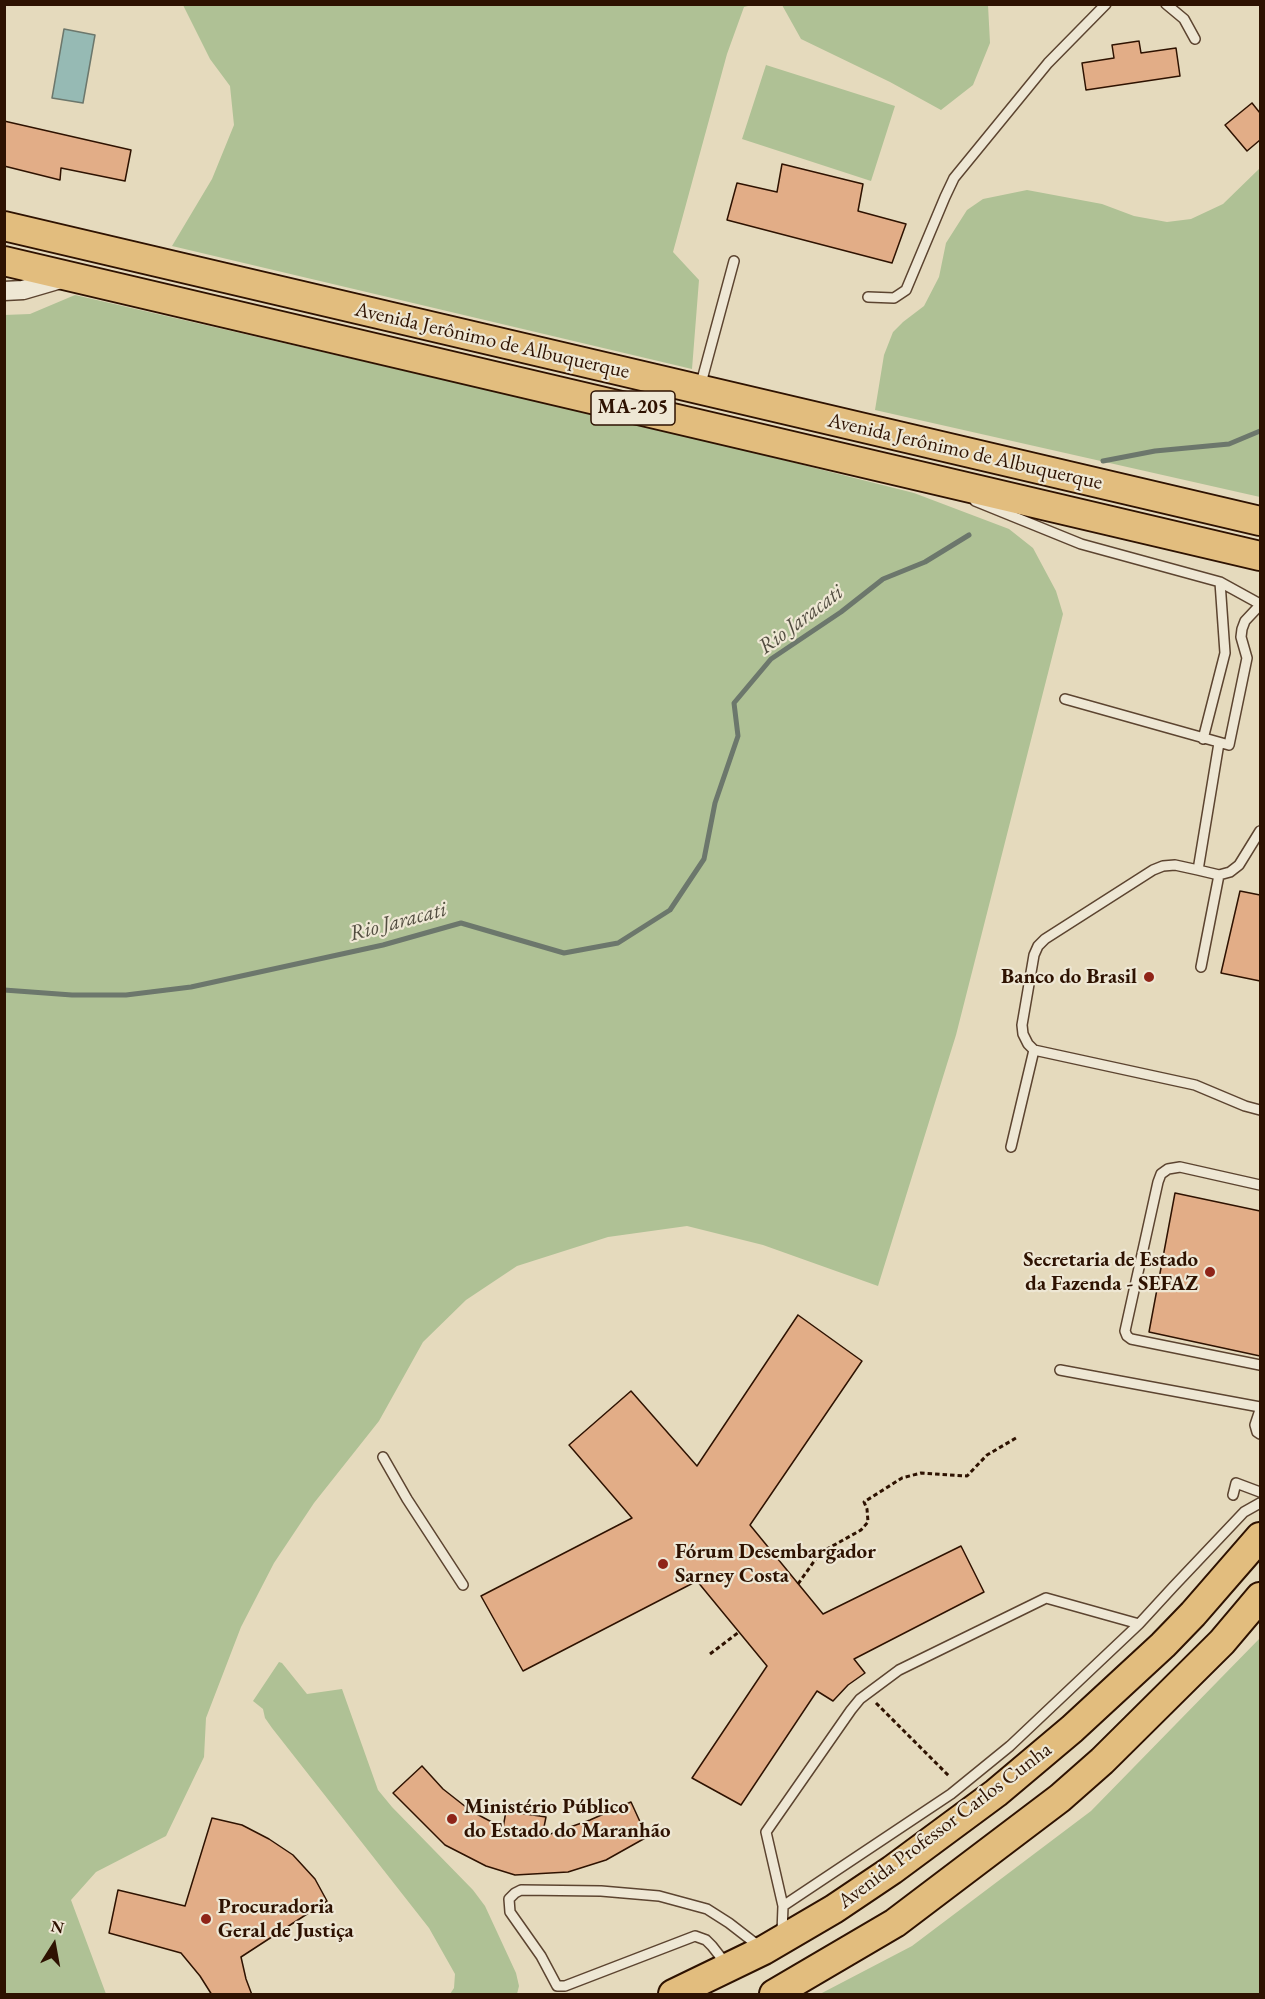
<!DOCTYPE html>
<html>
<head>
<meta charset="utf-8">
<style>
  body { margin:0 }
  #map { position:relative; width:1265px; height:1999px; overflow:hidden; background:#e5dabd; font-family:"EB Garamond",serif }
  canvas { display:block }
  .frame { position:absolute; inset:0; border:6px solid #2e1201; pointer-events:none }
  .north { position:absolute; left:24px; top:1915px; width:60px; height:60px; -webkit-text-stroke:4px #eee7d4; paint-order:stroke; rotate:11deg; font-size:16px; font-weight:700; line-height:24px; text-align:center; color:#2e1201 }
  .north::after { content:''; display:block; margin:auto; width:21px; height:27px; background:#2e1201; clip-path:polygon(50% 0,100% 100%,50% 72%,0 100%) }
</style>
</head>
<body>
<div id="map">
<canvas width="1265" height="1999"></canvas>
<div class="frame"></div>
<div class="north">N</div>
</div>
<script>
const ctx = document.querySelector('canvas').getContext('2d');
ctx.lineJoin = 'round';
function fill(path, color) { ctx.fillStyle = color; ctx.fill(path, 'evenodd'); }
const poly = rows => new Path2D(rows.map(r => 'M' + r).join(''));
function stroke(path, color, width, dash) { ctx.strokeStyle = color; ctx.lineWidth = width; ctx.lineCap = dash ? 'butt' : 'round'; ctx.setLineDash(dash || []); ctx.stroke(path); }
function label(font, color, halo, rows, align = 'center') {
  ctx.font = font + ' "EB Garamond",serif'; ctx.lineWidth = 4.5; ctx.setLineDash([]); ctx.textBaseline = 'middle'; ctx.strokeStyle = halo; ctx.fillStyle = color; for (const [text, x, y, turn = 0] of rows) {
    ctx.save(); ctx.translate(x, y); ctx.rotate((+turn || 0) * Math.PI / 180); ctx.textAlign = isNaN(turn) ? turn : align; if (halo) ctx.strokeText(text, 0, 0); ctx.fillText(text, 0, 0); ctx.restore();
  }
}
const green = poly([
  [183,5,752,5,744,7,727,54,673,252,699,280,692,369,172,246,212,179,234,125,230,86,210,59],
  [782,5,988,5,990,43,973,85,941,110,890,82,801,39],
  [766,65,895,106,871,181,742,139],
  [1260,168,1260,497,875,410,884,355,893,332,903,322,924,306,939,277,946,243,967,210,983,199,1027,190,1102,204,1134,216,1167,222,1191,219,1223,204],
  [75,295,700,439,914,493,1009,529,1033,548,1056,591,1063,614,956,1035,878,1286,763,1245,687,1226,608,1237,517,1266,466,1300,423,1342,379,1421,314,1503,274,1563,241,1627,206,1718,204,1757,166,1836,96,1872,71,1900,106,1994,5,1994,4,315,30,314],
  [1260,1638,1260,1994,820,1994,912,1946,1091,1811],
  [279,1662,282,1663,307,1694,342,1689,378,1790,392,1807,473,1890,485,1906,516,1973,519,1986,517,1994,450,1994,454,1988,455,1974,429,1928,272,1728,265,1718,263,1709,253,1701]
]);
const water = poly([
  [64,29,95,35,83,103,52,98,64,29]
]);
const stream = poly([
  [1103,461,1155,451,1229,444,1260,431],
  [4,990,72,995,126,995,191,987,383,945,461,923,564,953,618,943,670,910,704,859,715,803,738,736,734,703,771,659,841,612,883,579,925,562,969,535]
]);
const building = poly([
  [1139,41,1141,53,1176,48,1180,76,1086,90,1082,63,1114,58,1112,45,1139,41],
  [1252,103,1260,113,1260,140,1247,151,1225,125,1252,103],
  [4,121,131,150,125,181,61,168,60,180,4,166,4,121],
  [782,164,863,184,858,211,906,224,892,263,727,220,737,183,777,192,782,164],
  [1240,891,1260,895,1260,981,1221,973,1240,891],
  [1175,1193,1260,1211,1260,1356,1149,1332,1175,1193],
  [798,1315,862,1361,750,1525,823,1614,961,1546,984,1592,854,1659,865,1673,848,1685,833,1701,817,1691,741,1805,692,1778,767,1666,697,1581,523,1671,481,1596,632,1518,569,1445,631,1391,697,1466,798,1315],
  [422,1766,443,1789,471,1811,503,1828,506,1811,546,1817,542,1837,590,1820,631,1802,647,1837,606,1860,568,1872,515,1875,486,1866,445,1845,393,1793,422,1766],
  [212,1818,242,1825,269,1839,293,1855,315,1879,327,1901,241,1957,246,1979,252,1995,212,1995,200,1976,181,1953,109,1933,118,1890,185,1906,212,1818]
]);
const path = poly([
  [798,1584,820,1553,861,1530,868,1522,867,1509,864,1502,902,1478,921,1473,967,1476,987,1455,1016,1438],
  [710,1654,739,1632],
  [876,1703,950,1777]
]);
const lane = poly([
  [1166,4,1184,19,1195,39],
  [868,297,894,298,906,290,945,197,954,178,1048,63,1106,4],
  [700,387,734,261],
  [975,501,1081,544,1220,582,1260,604],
  [1065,699,1229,745,1247,658,1241,637,1242,629,1245,621,1260,605],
  [1203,739,1225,653,1220,582],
  [1219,743,1198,870,1175,865,1163,866,1153,870,1045,939,1038,946,1034,955,1022,1025,1023,1034,1028,1044,1034,1050,1195,1085,1245,1106,1260,1110],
  [1198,870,1219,875,1230,872,1239,865,1260,831],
  [1201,967,1219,875],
  [1011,1147,1034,1050],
  [1260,1185,1180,1167,1168,1169,1161,1174,1158,1182,1125,1331,1127,1336,1131,1339,1260,1365],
  [1060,1370,1260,1407],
  [1260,1410,1255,1425,1257,1432,1260,1434],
  [383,1457,407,1499,463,1585],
  [1233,1495,1236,1483,1260,1492],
  [783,1906,951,1794,1010,1746,1139,1624],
  [782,1933,783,1906,766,1832,851,1710,860,1699,899,1670,1046,1598,1139,1624,1173,1587,1244,1512,1260,1503],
  [726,1964,712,1946,706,1940,695,1936,565,1986,557,1986,541,1956,510,1912,509,1899,515,1893,521,1890,601,1891,659,1896,707,1909,729,1923,760,1947]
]);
const street = poly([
  [4,291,23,290,64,278]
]);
const primary = poly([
  [4,226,1260,521],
  [4,261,1260,556],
  [673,1994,764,1950,834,1909,892,1870,996,1793,1072,1729,1163,1645,1193,1614,1260,1537],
  [774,1994,895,1923,1060,1798,1102,1761,1222,1642,1260,1597]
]);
const markers = [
  [1149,977,6,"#8f2418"],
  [1210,1272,6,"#8f2418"],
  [663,1564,6,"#8f2418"],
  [452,1819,6,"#8f2418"],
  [206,1919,6,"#8f2418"]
];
const shields = [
  [633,408,84]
];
const shieldNames = [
  ["MA-205",633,408]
];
const streetNames = [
  ["Avenida Jerônimo de Albuquerque",492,341,13],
  ["Avenida Jerônimo de Albuquerque",965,452,13],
  ["Avenida Professor Carlos Cunha",945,1826,-37]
];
const poiNames = [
  ["Banco do Brasil",1137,977,"right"],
  ["Secretaria de Estado",1198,1260,"right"],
  ["da Fazenda - SEFAZ",1198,1284,"right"],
  ["Fórum Desembargador",675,1552],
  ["Sarney Costa",675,1576],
  ["Ministério Público",464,1807],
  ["do Estado do Maranhão",464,1831],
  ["Procuradoria",218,1907],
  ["Geral de Justiça",218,1931]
];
const waterNames = [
  ["Rio Jaracati",801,620,-37],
  ["Rio Jaracati",398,922,-15]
];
fill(green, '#afc195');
fill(water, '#96bab4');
stroke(water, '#6c776c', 1.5);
stroke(stream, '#6c776c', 5);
fill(building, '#e2ad87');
stroke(building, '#2e1201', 1.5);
stroke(lane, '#5c4430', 12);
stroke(street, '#5c4430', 21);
stroke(primary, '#2e1201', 32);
stroke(path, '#2e1201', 3, [4.5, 3]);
stroke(lane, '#eee7d4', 9);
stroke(street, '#eee7d4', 18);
stroke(primary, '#e2bd7e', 28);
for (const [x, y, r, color] of markers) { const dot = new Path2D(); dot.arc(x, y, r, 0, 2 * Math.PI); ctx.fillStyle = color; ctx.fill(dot); stroke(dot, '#eee7d4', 2); }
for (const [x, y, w] of shields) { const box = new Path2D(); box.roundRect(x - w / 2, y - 17, w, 34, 4.5); ctx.fillStyle = '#eee7d4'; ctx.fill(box); stroke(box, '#2e1201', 1.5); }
label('bold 20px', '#2e1201', null, shieldNames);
label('21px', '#2e1201', '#eee7d4', streetNames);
label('bold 21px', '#2e1201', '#eee7d4', poiNames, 'left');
label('italic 22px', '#524d40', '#eee7d4', waterNames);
</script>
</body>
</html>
